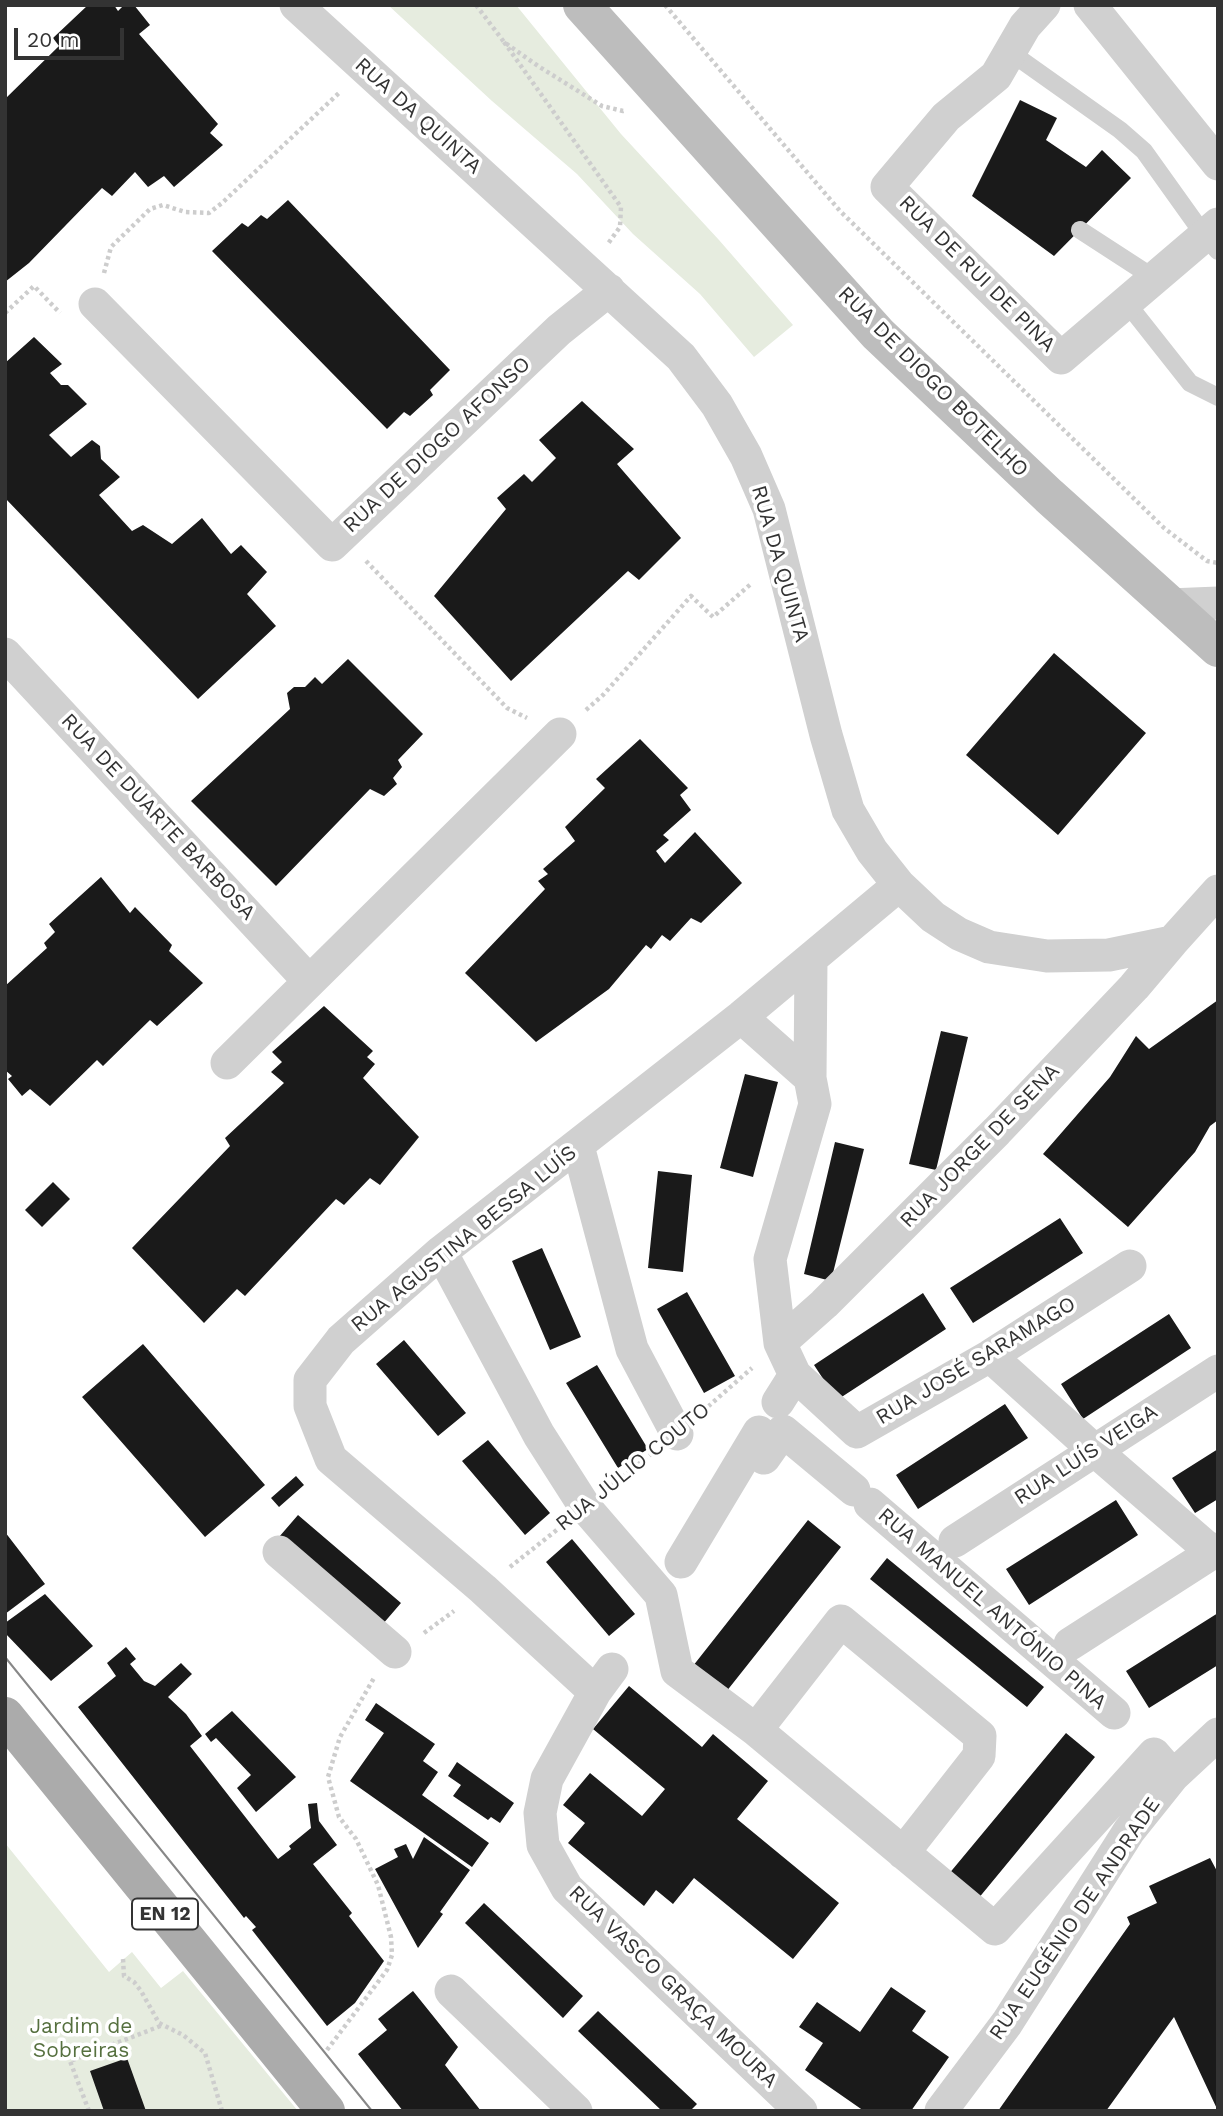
<!DOCTYPE html>
<html>
<head>
<meta charset="utf-8">
<style>
  body { margin:0 }
  #map { position:relative; width:1223px; height:2116px; overflow:hidden; background:#fff; font-family:"Work Sans",sans-serif }
  canvas { display:block }
  .frame { position:absolute; inset:0; border:7px solid #333; pointer-events:none }
  .scale { position:absolute; left:14px; top:28px; width:110px; height:32px; box-sizing:border-box; border:4px solid #333; border-top:0; padding-left:9px; font-size:21px; line-height:24px; white-space:nowrap; color:#333; -webkit-text-stroke:5px #fff; paint-order:stroke }
</style>
</head>
<body>
<div id="map">
<canvas width="1223" height="2116"></canvas>
<div class="frame"></div>
<div class="scale">20 m</div>
</div>
<script>
const ctx = document.querySelector('canvas').getContext('2d');
ctx.lineJoin = 'round';
function fill(path, color) { ctx.fillStyle = color; ctx.fill(path, 'evenodd'); }
const poly = rows => new Path2D(rows.map(r => 'M' + r).join(''));
function stroke(path, color, width, dash) { ctx.strokeStyle = color; ctx.lineWidth = width; ctx.lineCap = dash ? 'butt' : 'round'; ctx.setLineDash(dash || []); ctx.stroke(path); }
function label(font, color, halo, rows, align = 'center') {
  ctx.font = font + ' "Work Sans",sans-serif'; ctx.lineWidth = 7; ctx.setLineDash([]); ctx.textBaseline = 'middle'; ctx.strokeStyle = halo; ctx.fillStyle = color; for (const [text, x, y, turn = 0] of rows) {
    ctx.save(); ctx.translate(x, y); ctx.rotate((+turn || 0) * Math.PI / 180); ctx.textAlign = isNaN(turn) ? turn : align; if (halo) ctx.strokeText(text, 0, 0); ctx.fillText(text, 0, 0); ctx.restore();
  }
}
const green = poly([
  [388,5,516,5,621,134,719,240,793,325,754,357,700,294,633,234,577,174,492,101],
  [5,1843,109,1972,132,1952,161,1988,183,1971,298,2111,5,2111]
]);
const building = poly([
  [88,5,114,5,118,11,124,5,134,5,150,25,139,34,218,124,210,133,223,145,174,187,164,176,148,187,135,172,112,196,102,188,29,263,5,282,5,99,59,46,53,38],
  [1020,100,1057,118,1046,140,1086,167,1102,150,1131,178,1054,256,972,196],
  [288,200,450,370,430,390,433,395,410,416,404,412,387,429,212,251,242,223,248,227,261,215,267,219],
  [34,337,62,364,50,373,61,385,68,385,87,404,49,435,71,457,92,440,100,446,101,459,120,477,99,495,132,531,143,525,172,544,202,518,231,554,241,545,267,572,247,594,276,626,198,699,5,498,5,363],
  [582,401,634,449,617,464,681,538,639,580,628,571,511,681,434,596,506,509,497,498,524,474,532,482,556,458,539,440],
  [1054,653,1146,733,1058,835,966,755],
  [348,659,423,734,398,760,402,767,393,778,397,784,384,796,370,789,276,886,191,801,290,709,287,693,294,687,305,687,315,677,322,684],
  [640,739,688,788,680,795,691,810,663,835,669,840,656,851,665,863,695,832,742,883,701,923,691,918,670,941,662,935,651,949,646,945,609,989,536,1042,465,973,545,889,538,881,548,874,543,869,575,841,565,827,605,788,596,779],
  [101,877,130,913,135,907,172,945,169,951,203,983,157,1026,150,1020,103,1066,97,1060,50,1106,30,1089,22,1096,8,1079,12,1076,5,1070,5,986,47,948,44,943,55,932,49,924],
  [1218,1000,1218,1120,1210,1126,1195,1152,1128,1227,1043,1154,1110,1077,1136,1036,1149,1049],
  [324,1006,373,1051,367,1057,375,1064,363,1078,419,1137,380,1185,370,1178,344,1205,336,1199,245,1296,237,1289,204,1323,132,1248,230,1146,225,1138,284,1083,271,1072,282,1062,272,1052],
  [941,1031,968,1037,936,1170,909,1164],
  [745,1074,778,1082,753,1177,720,1168],
  [835,1142,864,1149,831,1281,804,1274],
  [658,1171,692,1175,683,1272,648,1268],
  [53,1182,70,1199,42,1227,25,1210],
  [1060,1218,1083,1253,973,1323,950,1288],
  [542,1248,581,1337,550,1350,512,1261],
  [687,1292,735,1376,704,1393,657,1309],
  [923,1293,946,1329,837,1400,814,1365],
  [1169,1314,1191,1348,1083,1419,1061,1384],
  [404,1340,466,1413,438,1436,376,1364],
  [143,1344,265,1485,205,1537,82,1397],
  [597,1365,648,1449,618,1468,566,1383],
  [1005,1404,1028,1438,918,1509,896,1475],
  [488,1440,550,1513,525,1535,462,1461],
  [1218,1449,1218,1499,1195,1513,1172,1478],
  [296,1476,304,1485,279,1507,271,1498],
  [1116,1500,1138,1535,1029,1605,1006,1569],
  [298,1515,401,1603,382,1625,279,1537],
  [808,1520,841,1547,722,1697,689,1671],
  [5,1532,45,1584,5,1614],
  [572,1539,635,1614,609,1636,546,1562],
  [887,1558,1044,1687,1027,1707,870,1579],
  [45,1594,93,1646,51,1681,5,1633,5,1623],
  [1218,1613,1218,1665,1149,1708,1126,1671],
  [126,1647,136,1659,130,1664,144,1681,155,1686,181,1663,192,1674,168,1697,186,1714,202,1736,190,1746,278,1859,291,1849,289,1846,311,1828,308,1804,317,1803,319,1821,337,1845,313,1864,352,1913,349,1916,384,1961,355,2003,327,2026,252,1930,256,1927,246,1916,244,1918,78,1707,116,1676,107,1663],
  [629,1686,702,1747,713,1734,768,1781,737,1819,839,1903,793,1959,694,1878,673,1904,656,1890,644,1906,568,1843,585,1823,563,1805,590,1773,642,1816,665,1789,593,1729],
  [376,1703,435,1744,423,1761,438,1772,422,1795,489,1843,472,1867,350,1781,384,1733,365,1720],
  [232,1711,296,1777,256,1812,237,1788,251,1775,216,1738,211,1742,205,1734],
  [1066,1733,1095,1757,973,1905,943,1881],
  [457,1762,514,1803,500,1823,491,1817,488,1820,453,1796,461,1785,448,1776],
  [424,1837,470,1870,440,1912,443,1914,418,1948,375,1869,398,1857,394,1849,406,1844,413,1859],
  [1210,1858,1218,1873,1218,2111,1174,2017,1106,2111,998,2111,1130,1924,1127,1917,1157,1903,1149,1886],
  [484,1903,583,1996,563,2018,465,1923],
  [891,1987,926,2011,912,2031,949,2057,911,2111,864,2111,805,2070,823,2043,799,2027,817,2002,860,2032],
  [413,1991,458,2047,445,2065,481,2111,403,2111,358,2054,387,2030,378,2019],
  [598,2011,697,2104,690,2111,662,2111,578,2031],
  [127,2058,146,2111,104,2111,90,2071]
]);
const path = poly([
  [476,5,504,42,538,66,602,106,623,111,626,110],
  [665,5,840,211,1164,528,1207,561,1218,563],
  [504,42,621,207,620,227,607,245],
  [104,273,111,247,150,209,163,205,185,212,209,213,222,203,340,92],
  [5,313,34,286,60,313],
  [366,561,507,708,527,718],
  [586,710,603,695,691,596,713,617,752,583],
  [703,1411,752,1368],
  [611,1486,651,1454],
  [510,1567,558,1529],
  [424,1633,454,1611],
  [123,1959,124,1976,134,1982,141,1991,159,2023,183,2035,205,2053,222,2111],
  [327,2050,387,1970,392,1955,391,1937,378,1885,356,1839,339,1817,328,1777,340,1737,374,1678],
  [89,2111,70,2061,163,2025]
]);
const lane = poly([
  [1010,52,1120,130,1144,151,1204,235,1218,251],
  [1080,230,1154,278],
  [1126,302,1190,383,1218,397]
]);
const street = poly([
  [296,5,681,357,717,405,746,456,769,509,826,735,848,810,872,851,899,885,933,917,959,934,989,947,1047,956,1109,955,1172,942,1218,891],
  [1044,5,1025,26,996,76,946,117,887,187,1061,358,1218,224],
  [1090,5,1218,164],
  [95,304,332,545,559,330,609,290],
  [1169,605,1218,603],
  [5,654,309,981],
  [811,959,810,1078,815,1104,770,1259,780,1343,795,1375,857,1432,990,1356,1130,1266],
  [741,1017,810,1078],
  [227,1063,560,734],
  [578,1146,632,1349,677,1434],
  [441,1252,539,1435,585,1507,661,1595,677,1671,756,1730,995,1929,1154,1754,1173,1776],
  [780,1343,824,1304,997,1131,1134,987,1172,942],
  [990,1356,1093,1449,1212,1552],
  [778,1402,795,1375],
  [756,1451,764,1458,783,1431,854,1490],
  [870,1504,1114,1713],
  [955,1541,1218,1371],
  [279,1552,395,1652],
  [681,1562,759,1432],
  [1070,1644,1218,1549],
  [612,1669,595,1692,547,1779,540,1813,543,1845,567,1888,801,2111],
  [595,1692,483,1589,331,1459,310,1406,310,1380,341,1340,441,1252,741,1017,899,885],
  [756,1730,841,1621,980,1736,979,1756,903,1853],
  [451,1991,576,2111],
  [941,2111,1007,2023,1129,1831,1173,1776,1218,1734]
]);
const secondary = poly([
  [582,5,878,334,1049,496,1218,648]
]);
const primary = poly([
  [5,1716,326,2111]
]);
const tram = poly([
  [5,1657,372,2111]
]);
const shields = [
  [165,1914,66]
];
const shieldNames = [
  ["EN 12",165,1914]
];
const streetNames = [
  ["RUA DA QUINTA",418,116,42],
  ["RUA DE RUI DE PINA",977,274,45],
  ["RUA DE DIOGO BOTELHO",933,382,45],
  ["RUA DE DIOGO AFONSO",437,445,-43],
  ["RUA DA QUINTA",780,564,74],
  ["RUA DE DUARTE BARBOSA",158,817,47],
  ["RUA JORGE DE SENA",980,1146,-46],
  ["RUA AGUSTINA BESSA LUÍS",464,1239,-39],
  ["RUA JOSÉ SARAMAGO",976,1361,-31],
  ["RUA LUÍS VEIGA",1086,1455,-33],
  ["RUA JÚLIO COUTO",633,1467,-39],
  ["RUA MANUEL ANTÓNIO PINA",992,1609,41],
  ["RUA EUGÉNIO DE ANDRADE",1075,1919,-56],
  ["RUA VASCO GRAÇA MOURA",673,1987,44]
];
const parkNames = [
  ["Jardim de",81,2027],
  ["Sobreiras",81,2051]
];
fill(green, '#e6ecdf');
fill(building, '#1a1a1a');
stroke(path, '#cdcdcd', 4.5, [3.5, 3.5]);
stroke(lane, '#d0d0d0', 18);
stroke(street, '#d0d0d0', 33);
stroke(secondary, '#bdbdbd', 38);
stroke(primary, '#ababab', 38);
stroke(tram, '#888', 2);
for (const [x, y, w] of shields) { const box = new Path2D(); box.roundRect(x - w / 2, y - 15.5, w, 31, 5); ctx.fillStyle = '#fff'; ctx.fill(box); stroke(box, '#333', 2); }
label('bold 19px', '#333', null, shieldNames);
label('21px', '#333', '#fff', streetNames);
label('21px', '#56703f', '#fff', parkNames);
</script>
</body>
</html>
